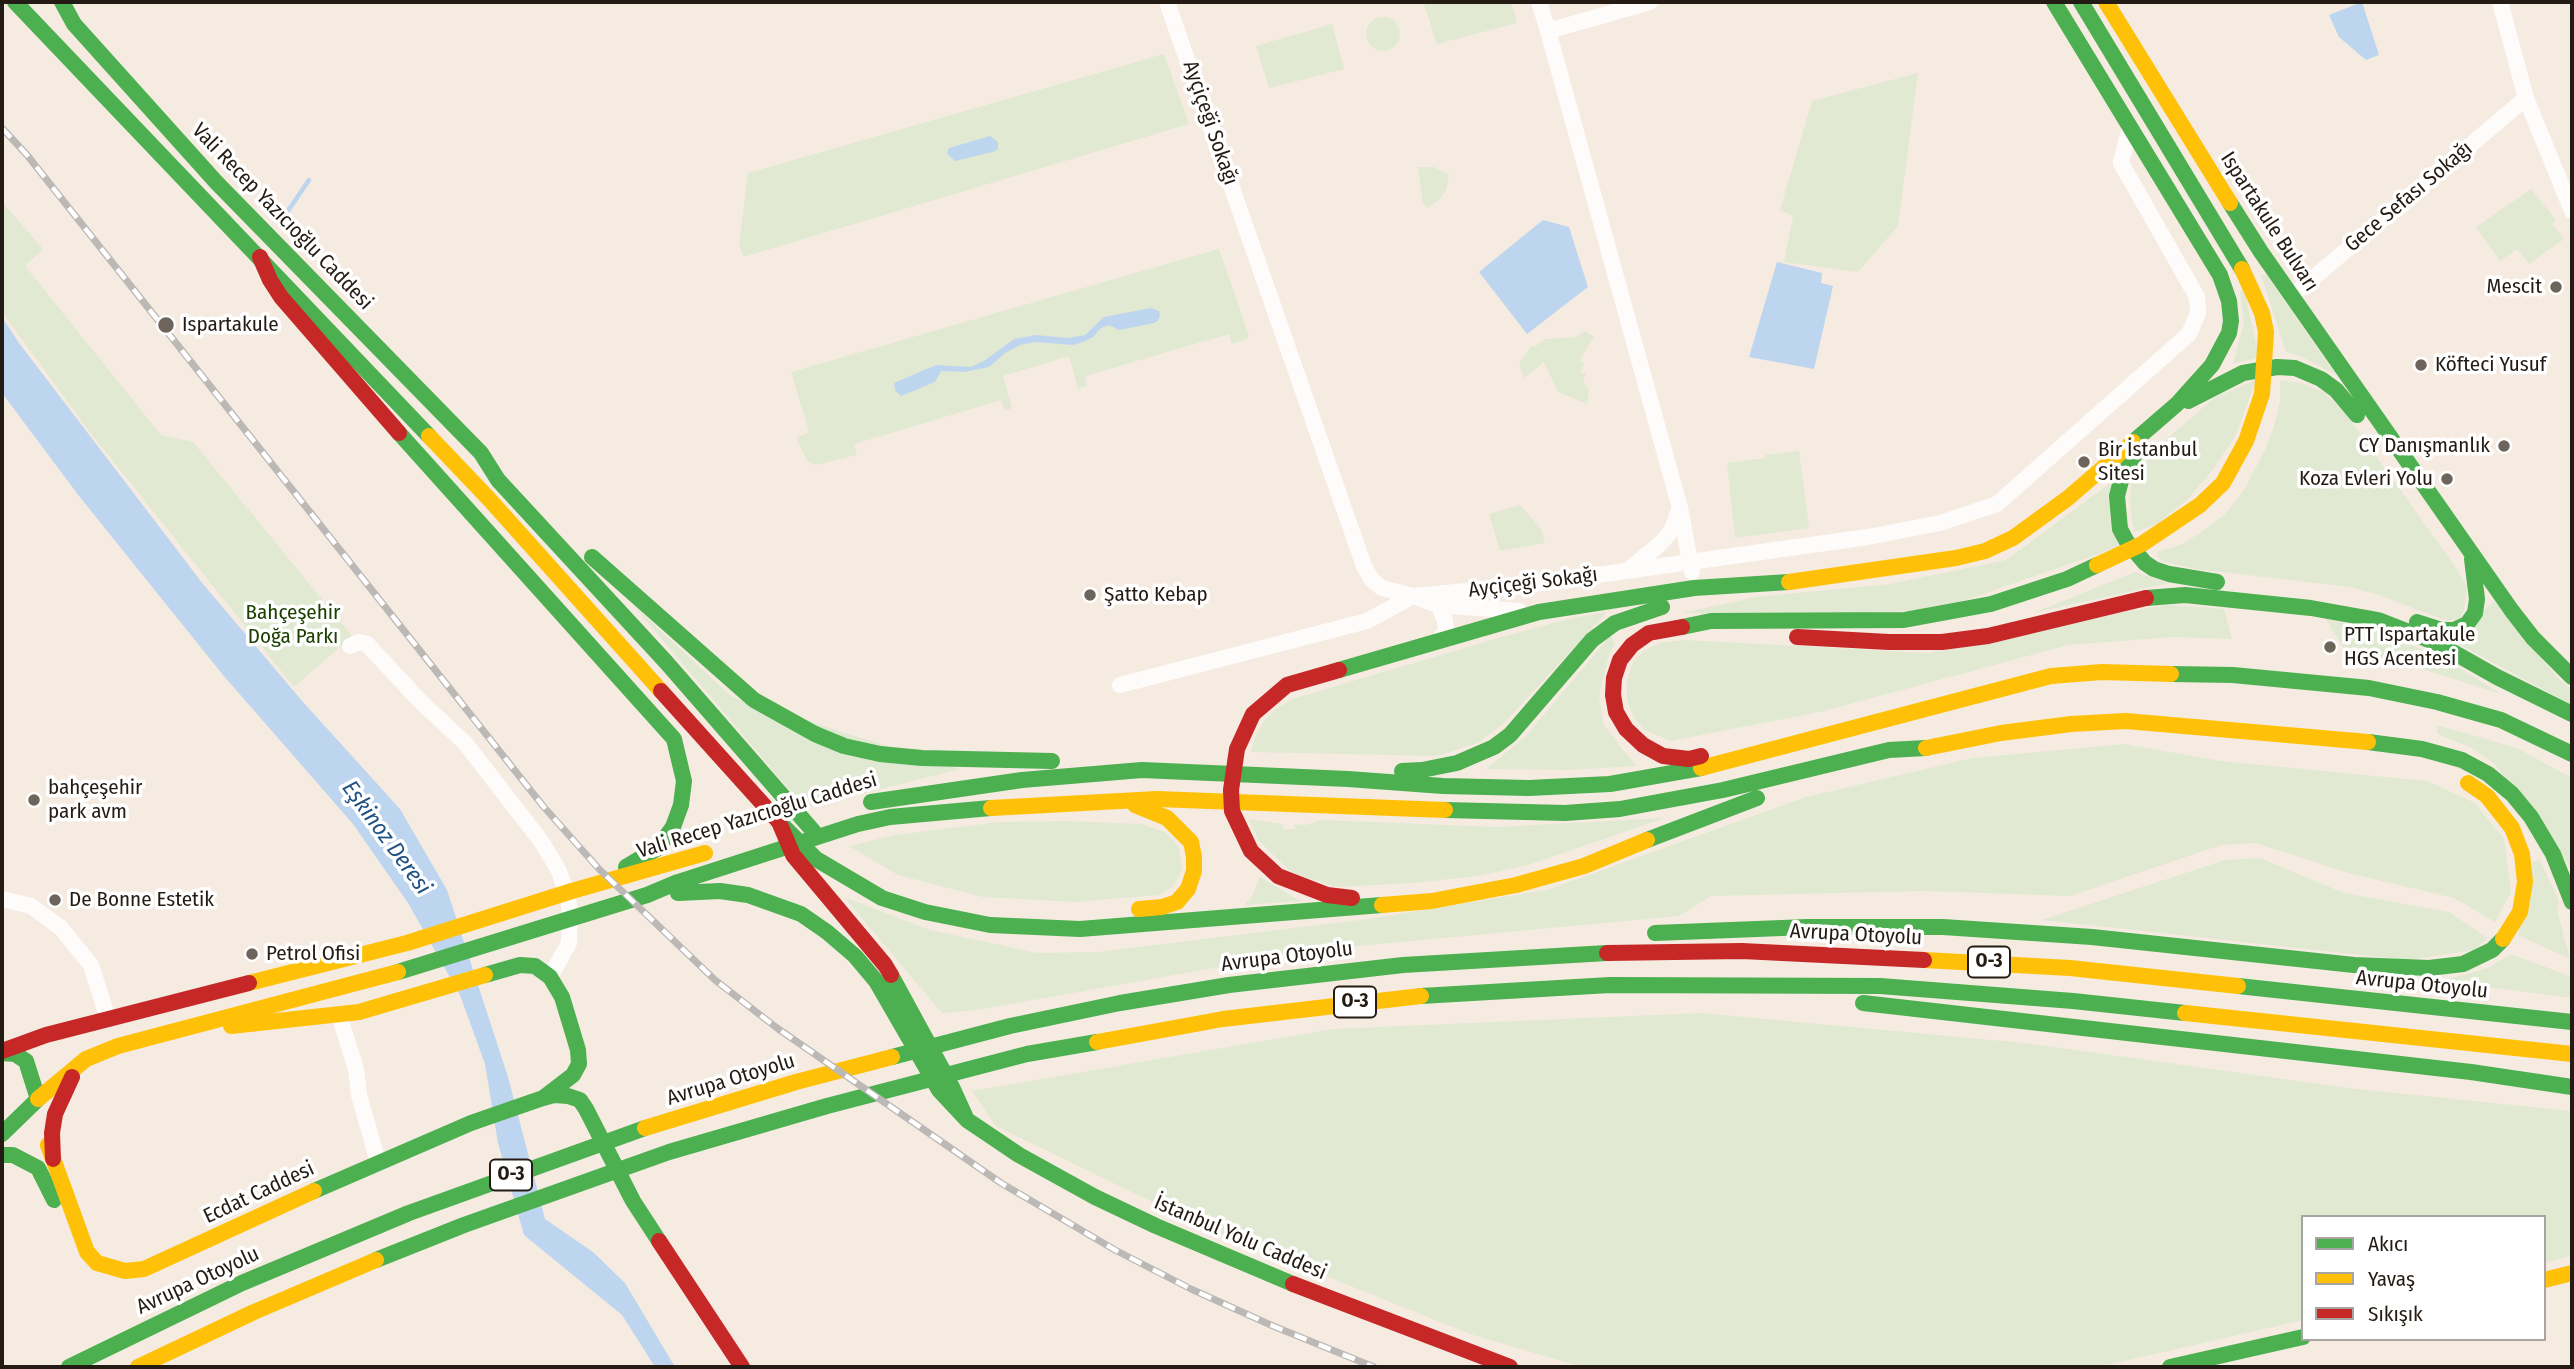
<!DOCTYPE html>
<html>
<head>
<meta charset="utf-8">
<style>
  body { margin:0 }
  #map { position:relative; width:2574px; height:1369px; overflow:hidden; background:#f5ebe1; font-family:"Fira Sans Condensed",sans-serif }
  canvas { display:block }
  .frame { position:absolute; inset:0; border:4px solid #241c14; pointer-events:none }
  .legend { position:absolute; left:2301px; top:1215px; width:245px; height:126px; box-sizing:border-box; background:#fff; border:2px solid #a7a4a1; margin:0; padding:9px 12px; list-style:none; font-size:21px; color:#241c14 }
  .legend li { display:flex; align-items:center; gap:14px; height:35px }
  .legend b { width:35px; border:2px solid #a7a4a1 }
</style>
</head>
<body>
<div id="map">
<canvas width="2574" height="1369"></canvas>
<div class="frame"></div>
<ul class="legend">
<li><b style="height:9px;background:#4caf50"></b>Akıcı</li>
<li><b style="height:9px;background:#ffc107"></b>Yavaş</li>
<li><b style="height:9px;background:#c62828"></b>Sıkışık</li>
</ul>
</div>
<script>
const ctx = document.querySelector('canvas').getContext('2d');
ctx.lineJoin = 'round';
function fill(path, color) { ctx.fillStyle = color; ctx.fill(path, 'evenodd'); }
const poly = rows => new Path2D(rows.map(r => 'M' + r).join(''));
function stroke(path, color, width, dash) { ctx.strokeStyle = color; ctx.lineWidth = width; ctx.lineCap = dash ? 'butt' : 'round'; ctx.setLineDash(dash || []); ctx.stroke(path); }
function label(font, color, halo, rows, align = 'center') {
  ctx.font = font + ' "Fira Sans Condensed",sans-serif'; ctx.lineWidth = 7; ctx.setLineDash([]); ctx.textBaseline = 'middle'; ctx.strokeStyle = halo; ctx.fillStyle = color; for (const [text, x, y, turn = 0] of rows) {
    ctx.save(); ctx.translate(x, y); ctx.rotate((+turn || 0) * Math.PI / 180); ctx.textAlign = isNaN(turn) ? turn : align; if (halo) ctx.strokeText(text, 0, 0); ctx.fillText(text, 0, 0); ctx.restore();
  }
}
const green = poly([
  [1433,2,1511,2,1517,23,1437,44,1424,4],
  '1366 34a17 17 0 1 1 34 0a17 17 0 1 1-34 0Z',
  [1332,24,1344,69,1269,88,1256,46],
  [1164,54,1189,124,743,257,739,245,748,173],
  [1918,73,1898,226,1858,272,1784,262,1793,216,1780,210,1812,101],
  [1418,167,1434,167,1449,175,1446,190,1440,199,1427,208,1423,204],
  [2531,189,2556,220,2552,224,2564,239,2529,264,2517,249,2500,261,2476,227],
  [2,202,43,249,25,266,161,435,193,442,352,636,294,687,92,435,2,312],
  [1219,249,1249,336,1245,340,1232,344,1229,334,1085,376,1087,386,1078,389,1069,356,1003,376,1012,408,1005,411,1001,400,854,444,857,455,815,465,807,461,796,438,809,432,791,372],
  [2261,274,2267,276,2336,375,2302,357,2286,352],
  [2244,290,2259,357,2233,364,2244,322,2240,291],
  [1585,331,1594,337,1579,361,1582,361,1584,365,1579,372,1586,374,1583,382,1589,390,1587,404,1558,392,1544,362,1524,378,1519,364,1531,346,1536,346,1545,339,1577,337],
  [2256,380,2236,435,2214,468,2190,497,2157,524,2134,532,2130,504,2131,484,2153,451,2214,398],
  [2280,380,2301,383,2324,392,2346,414,2454,565,2467,587,2464,610,2460,618,2447,621,2379,595,2350,587,2196,569,2161,561,2157,552,2181,545,2206,529,2225,514,2244,490,2266,448,2274,426,2280,401],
  [1799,451,1809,528,1735,538,1727,463,1765,458,1765,455],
  [2112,482,2118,547,1940,609,1818,616,1682,613,1756,597,1890,584,2006,560],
  [1520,505,1541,529,1545,543,1500,551,1489,514],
  [2135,572,2168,583,2033,613],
  [2494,601,2557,677,2572,690,2572,705,2451,640],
  [632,604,732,697,960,769,805,808],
  [2170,605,2224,609,2232,639,2173,637,2068,645,1824,711,1671,741,1644,730,1634,718,1627,700,1627,681,1633,662,1645,650,1660,643,1685,640,1929,653,2130,611],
  [1607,612,1505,722,1478,743,1436,756,1251,752,1255,737,1265,720,1276,709,1292,699,1509,635,1577,617],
  [2326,619,2375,630,2447,660,2501,694,2416,667,2346,652],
  [1610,636,1615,643,1609,655,1599,696,1603,723,1622,749,1637,766,1570,770,1486,769,1527,735],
  [2437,725,2517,748,2572,778,2572,869,2494,763,2470,747,2437,734],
  [2125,744,2220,761,2427,781,2475,803,2504,839,2511,892,2495,922,2454,898,2348,873,2256,843,2221,845,2070,896,1924,891,1711,896,1679,916,1315,950,977,1010,942,1013,844,897,930,930,1037,953,1098,952,1368,919,1547,890,1806,797,1973,758],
  [1665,818,1528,865,1477,876,1413,883,1336,887,1291,872,1258,840,1249,819,1283,824,1283,829,1295,829,1294,824,1306,825,1321,820,1497,827],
  [1066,821,1141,824,1165,832,1179,847,1182,869,1174,886,1159,895,1075,902,983,897,898,875,849,846,895,835,1000,822],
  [2260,858,2344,893,2449,912,2487,938,2474,950,2408,960,2042,920,2225,860],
  [2539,859,2559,901,2557,910,2570,959,2518,935,2532,863],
  [1260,877,1300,901,1244,905,1251,898],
  [2511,954,2572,977,2572,998,2441,981,2488,968],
  [1701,1013,2024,1043,2356,1089,2572,1111,2572,1256,2544,1263,2544,1217,2303,1217,2303,1320,2098,1367,1582,1367,1470,1334,1204,1227,996,1126,972,1091,1333,1029]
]);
const water = poly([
  [2362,2,2379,55,2366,60,2339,37,2329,15],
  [990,136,998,142,998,149,993,152,955,161,947,154,949,148],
  [1543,220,1569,227,1588,287,1527,334,1479,272],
  [1777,262,1822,273,1821,283,1833,286,1814,369,1749,357],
  [1151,308,1159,311,1160,315,1158,321,1154,323,1119,330,1109,325,1101,328,1093,337,1083,342,1073,345,1035,342,1020,345,1005,353,989,367,964,372,941,371,935,382,901,396,895,390,894,383,936,365,971,367,984,361,1014,339,1036,335,1068,338,1085,335,1104,317],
  [2,317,19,343,203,584,303,702,400,809,447,890,508,1077,545,1219,593,1252,625,1283,675,1367,655,1367,622,1315,524,1235,498,1143,485,1064,460,995,408,903,353,824,223,675,79,496,2,393]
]);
const stream = poly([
  [279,224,309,180]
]);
const street = poly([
  [1167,2,1364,566,1372,580,1382,588,1413,596,1519,586,1868,537,1940,523,1997,504,2189,334,2198,313,2197,297,2121,163,2130,127],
  [1539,2,1548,31],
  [1650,2,1548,31,1680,508,1692,572],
  [2500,2,2526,98,2572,211],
  [2292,296,2526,98],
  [1627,571,1660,544,1672,530,1679,510],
  [1438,605,1445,620,1446,631,1439,640],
  [350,646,359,642,367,644,420,701,465,743,541,841,559,871,568,898,570,915,569,943,550,977],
  [1120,685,1367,621,1413,596,1438,605,1519,611],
  [2,899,31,906,61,928,91,965,108,1019],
  [339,1015,356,1069,359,1095,378,1162]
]);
const fast = poly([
  [15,2,429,436],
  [62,2,74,24,216,182,481,453],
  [2054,2,2220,275,2229,301,2231,321,2229,333,2212,365,2177,404,2133,442],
  [2081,2,2242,269],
  [2230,203,2261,252,2512,611,2533,638,2572,677],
  [2188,401,2243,373,2277,367,2295,368,2321,379,2336,390,2357,415],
  [399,433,674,739,684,781,681,805,673,827,658,848,626,867],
  [2141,444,2122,477,2117,496,2120,529,2127,542,2145,563,2154,569,2169,574,2217,582],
  [481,453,498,480,666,662,814,832],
  [592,557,754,700,815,734,844,746,880,754,922,758,1052,761],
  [2146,598,2185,595,2311,608,2378,620,2437,643,2497,677,2572,714],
  [2417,622,2442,630,2454,630,2467,624,2475,613,2477,599,2472,559],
  [1682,627,1711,621,1904,620,1991,604,2067,579,2097,565],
  [1339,670,1539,612,1694,588,1789,582],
  [2171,674,2233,675,2369,688,2437,702,2501,720,2572,754],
  [2368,742,2422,749,2462,760,2488,774,2512,794,2531,817,2553,854,2572,902],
  [1402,771,1422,770,1457,763,1494,747,1510,735,1592,640,1615,623,1662,607],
  [871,802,1022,780,1142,770,1348,779,1443,786,1529,788,1610,784,1701,768],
  [1445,810,1565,813,1620,809,1723,790,1889,750,1926,748],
  [779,822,816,859,882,898,925,912,990,925,1080,929,1382,905],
  [1647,840,1757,798],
  [678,893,720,891,748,895,801,914,827,932,855,956,876,981,939,1090,967,1120],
  [1655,933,1807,927,1943,927,2092,937,2354,965,2429,968,2463,964,2492,950,2503,939],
  [398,972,647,895,678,882,858,824,890,817,991,808],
  [485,975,520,965,535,966,550,977,562,997,578,1050,579,1064,573,1075,543,1098],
  [891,975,952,1087,967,1120,1019,1155,1095,1197,1156,1226,1293,1284],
  [2238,986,2572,1022],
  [1421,996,1610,985,1880,986,2073,1001,2185,1013],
  [1863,1003,2471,1072,2572,1087],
  [2,1053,15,1054,26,1061,38,1099,2,1134],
  [892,1057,1010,1026,1120,1003,1229,985,1403,965,1607,953],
  [2,1155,13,1155,38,1168,54,1200],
  [314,1191,471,1123,543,1098,554,1095,568,1096,580,1100,586,1109,633,1201,659,1241],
  [376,1260,464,1225,669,1152,827,1106,1027,1054,1097,1042],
  [69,1367,242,1283,409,1213,645,1128],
  [2170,1367,2303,1337]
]);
const slow = poly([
  [2106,2,2230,203],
  [429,436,489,499,661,691],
  [2097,565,2142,544,2200,505,2223,483,2246,441,2262,394,2266,332,2262,313,2242,269],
  [1789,582,1956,558,1985,551,2013,538,2068,498,2133,442],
  [1926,748,2001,733,2071,724,2126,721,2368,742],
  [1701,768,2051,676,2102,672,2171,674],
  [2468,783,2487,796,2512,828,2522,854,2525,882,2520,912,2503,939],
  [1135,805,1167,818,1191,842,1194,857,1194,871,1188,889,1177,902,1162,907,1139,909],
  [991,808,1157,799,1445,810],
  [1382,905,1432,901,1516,885,1584,866,1647,840],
  [1924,960,2070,968,2238,986],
  [249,983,407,943,572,891,705,853],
  [2185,1013,2572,1054],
  [231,1026,359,1012,485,975],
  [1097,1042,1223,1019,1421,996],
  [38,1099,86,1059,118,1046,398,972],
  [645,1128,796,1082,892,1057],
  [48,1145,87,1252,97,1263,125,1271,144,1269,314,1191],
  [2544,1280,2572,1273],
  [138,1367,254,1312,376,1260]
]);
const jam = poly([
  [260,257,270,280,281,297,399,433],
  [1682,627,1649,633,1632,645,1620,660,1614,678,1613,695,1616,712,1626,729,1643,745,1663,756,1689,759,1701,756],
  [1797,637,1889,642,1942,642,1988,636,2146,598],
  [1339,670,1287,685,1253,714,1237,749,1231,790,1232,811,1251,851,1278,876,1327,895,1352,898],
  [661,691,779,822,793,855,885,965,891,975],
  [1607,953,1742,951,1924,960],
  [2,1051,46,1035,249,983],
  [53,1159,52,1133,55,1114,72,1077],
  [659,1241,742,1367],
  [1293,1284,1510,1367]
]);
const rail = poly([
  [2,128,27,155,543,806,599,869,715,980,777,1028,1001,1183,1115,1250,1191,1289,1273,1326,1374,1367]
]);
const markers = [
  [2556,287,7,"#6d645c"],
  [166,325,9,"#6d645c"],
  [2421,365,7,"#6d645c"],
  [2504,446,7,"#6d645c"],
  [2084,462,7,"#6d645c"],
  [2447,479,7,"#6d645c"],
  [1090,595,7,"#6d645c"],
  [2330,647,7,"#6d645c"],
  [34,800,7,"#6d645c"],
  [55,900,7,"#6d645c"],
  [252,954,7,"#6d645c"]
];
const shields = [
  [1989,962,42],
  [1355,1002,42],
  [511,1175,42]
];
const shieldNames = [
  ["O-3",1989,962],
  ["O-3",1355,1002],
  ["O-3",511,1175]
];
const streetNames = [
  ["Ayçiçeği Sokağı",1210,123,71],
  ["Gece Sefası Sokağı",2409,197,-40],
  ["Vali Recep Yazıcıoğlu Caddesi",282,217,46],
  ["Ispartakule Bulvarı",2269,222,57],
  ["Ayçiçeği Sokağı",1533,583,-7],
  ["Vali Recep Yazıcıoğlu Caddesi",757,816,-17],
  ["Avrupa Otoyolu",1856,935,3],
  ["Avrupa Otoyolu",1287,957,-7],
  ["Avrupa Otoyolu",2422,985,6],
  ["Avrupa Otoyolu",731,1080,-17],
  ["Ecdat Caddesi",259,1193,-25],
  ["İstanbul Yolu Caddesi",1240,1238,23],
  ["Avrupa Otoyolu",198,1281,-25]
];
const poiNames = [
  ["Mescit",2542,287,"right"],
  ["Ispartakule",182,325],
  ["Köfteci Yusuf",2435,365],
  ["CY Danışmanlık",2490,446,"right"],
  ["Bir İstanbul",2098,450],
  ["Sitesi",2098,474],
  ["Koza Evleri Yolu",2433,479,"right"],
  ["Şatto Kebap",1104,595],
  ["PTT Ispartakule",2344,635],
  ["HGS Acentesi",2344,659],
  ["bahçeşehir",48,788],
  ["park avm",48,812],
  ["De Bonne Estetik",69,900],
  ["Petrol Ofisi",266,954]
];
const parkNames = [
  ["Bahçeşehir",293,613],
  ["Doğa Parkı",293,637]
];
const waterNames = [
  ["Eşkinoz Deresi",386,838,54]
];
fill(green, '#e1e9d2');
fill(water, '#bed5ef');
stroke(stream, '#bed5ef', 4.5);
stroke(street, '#fefcfa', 16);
stroke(fast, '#4caf50', 16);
stroke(slow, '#ffc107', 16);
stroke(jam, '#c62828', 16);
stroke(rail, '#bbb8b6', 7);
stroke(rail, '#fff', 4.5, [13]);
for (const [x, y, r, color] of markers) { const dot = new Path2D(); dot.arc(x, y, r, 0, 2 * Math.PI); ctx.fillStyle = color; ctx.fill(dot); stroke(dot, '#fff', 2.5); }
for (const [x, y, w] of shields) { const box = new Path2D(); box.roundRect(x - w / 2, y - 15.5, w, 31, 5); ctx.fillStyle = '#fff'; ctx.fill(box); stroke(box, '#241c14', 2); }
label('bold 19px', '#241c14', null, shieldNames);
label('21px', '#241c14', '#fff', streetNames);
label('21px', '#241c14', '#fff', poiNames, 'left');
label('21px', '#1b4000', '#fff', parkNames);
label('italic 23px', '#205285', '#fff', waterNames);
</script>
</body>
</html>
